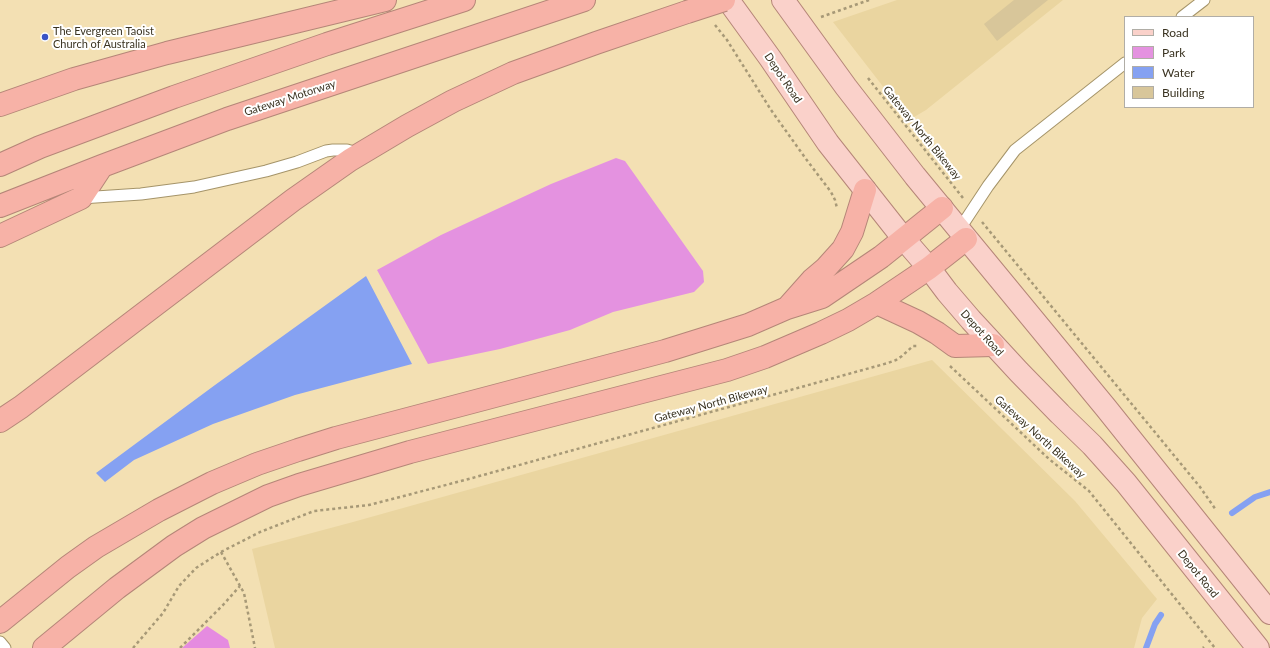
<!DOCTYPE html>
<html>
<head>
<meta charset="utf-8">
<style>
  body { margin:0 }
  #map { position:relative; width:1270px; height:648px; overflow:hidden; background:#f3e0b3; font-family:Lato,sans-serif }
  canvas { display:block }
  .legend { position:absolute; left:1124px; top:16px; width:130px; height:92px; box-sizing:border-box; background:#fff; border:1px solid #b0ada6; margin:0; padding:5px 7px; list-style:none; font-size:12px; color:#3a3321 }
  .legend li { display:flex; align-items:center; gap:8px; height:20px }
  .legend b { width:20px; border:1px solid #b0ada6 }
</style>
</head>
<body>
<div id="map">
<canvas width="1270" height="648"></canvas>
<ul class="legend">
<li><b style="height:5px;background:#fad1ca"></b>Road</li>
<li><b style="height:11px;background:#e492e0"></b>Park</li>
<li><b style="height:11px;background:#85a1f2"></b>Water</li>
<li><b style="height:11px;background:#d8c69a"></b>Building</li>
</ul>
</div>
<script>
const ctx = document.querySelector('canvas').getContext('2d');
ctx.lineJoin = 'round';
function fill(path, color) { ctx.fillStyle = color; ctx.fill(path, 'evenodd'); }
const poly = rows => new Path2D(rows.map(r => 'M' + r).join(''));
function stroke(path, color, width, dash) { ctx.strokeStyle = color; ctx.lineWidth = width; ctx.lineCap = dash ? 'butt' : 'round'; ctx.setLineDash(dash || []); ctx.stroke(path); }
function label(font, color, halo, rows, align = 'center') {
  ctx.font = font + ' Lato,sans-serif'; ctx.lineWidth = 4; ctx.setLineDash([]); ctx.textBaseline = 'middle'; ctx.strokeStyle = halo; ctx.fillStyle = color; for (const [text, x, y, turn = 0] of rows) {
    ctx.save(); ctx.translate(x, y); ctx.rotate((+turn || 0) * Math.PI / 180); ctx.textAlign = isNaN(turn) ? turn : align; if (halo) ctx.strokeText(text, 0, 0); ctx.fillText(text, 0, 0); ctx.restore();
  }
}
const built = poly([
  [897,0,1063,0,926,110,909,120,833,22],
  [932,360,1075,501,1157,599,1142,618,1134,648,275,648,252,549,353,522]
]);
const green = poly([
  [616,158,625,161,703,271,704,282,694,292,613,312,570,330,500,349,428,364,377,270,441,235,551,184]
]);
const forest = poly([
  [207,626,228,640,230,648,182,648]
]);
const water = poly([
  [366,276,412,364,295,395,213,424,134,460,105,482,96,473,215,385]
]);
const stream = poly([
  [1232,513,1255,497,1270,492],
  [1146,648,1155,624,1161,615]
]);
const building = poly([
  [1014,0,1048,0,997,41,984,24]
]);
const path = poly([
  [821,17,869,0],
  [715,25,727,40,771,110,806,159,831,192,835,200,837,208],
  [868,78,963,198],
  [982,222,1200,487,1216,510],
  [950,366,1049,459,1089,491,1215,648],
  [221,552,244,593,255,648],
  [133,648,163,613,179,586,196,568,221,552,260,532,314,511,369,505,465,480,888,363,896,360,902,356,913,346,917,346],
  [180,648,223,605,240,586],
  [1203,648,1204,647]
]);
const lane = poly([
  [1182,17,1204,0],
  [81,198,141,194,194,187,266,171,297,162,326,151,333,150,347,150,360,154],
  [959,230,988,186,1015,150,1125,63],
  [0,642,5,648]
]);
const primary = poly([
  [728,0,770,58,828,143,903,238,929,268,947,292,971,320,1019,372,1060,414,1092,445,1126,483,1258,648],
  [783,0,846,87,915,176,1106,408,1270,613]
]);
const highway = poly([
  [0,105,74,79,167,53,385,0],
  [0,165,40,147,174,97,327,44,464,0],
  [0,206,102,166,227,119,584,0],
  [0,236,81,198,102,166],
  [877,303,918,322,937,333,955,346,993,345],
  [788,307,812,280,825,269,843,249,852,232,865,190],
  [0,421,21,407,293,200,350,160,407,126,453,101,513,73,596,43,687,12],
  [0,622,68,567,96,547,159,510,212,483,257,464,298,450,336,438,665,351,748,325,787,308,822,297,881,257,942,208],
  [44,648,117,588,174,546,203,528,268,496,299,485,410,452,727,370,765,357,821,333,848,320,877,303,929,268,966,239]
]);
const highwayBridge = poly([
  [687,12,724,0]
]);
const markers = [
  [45,37,4,"#3954c6"]
];
const poiNames = [
  ["The Evergreen Taoist",53,31],
  ["Church of Australia",53,44]
];
const streetNames = [
  ["Depot Road",783,78,56],
  ["Gateway Motorway",290,98,-18],
  ["Gateway North Bikeway",922,133,51],
  ["Depot Road",982,333,48],
  ["Gateway North Bikeway",711,404,-15],
  ["Gateway North Bikeway",1040,437,42],
  ["Depot Road",1198,574,51]
];
fill(built, '#ead5a0');
fill(green, '#e492e0');
fill(forest, '#e58be0');
fill(water, '#85a1f2');
stroke(stream, '#85a1f2', 6);
fill(building, '#d8c69a');
stroke(lane, '#a59469', 13);
stroke(primary, '#b58678', 24);
stroke(highway, '#b58678', 24);
stroke(path, '#a79977', 2.5, [3, 3]);
stroke(lane, '#fff', 11);
stroke(primary, '#fad1ca', 22);
stroke(highway, '#f7b2a7', 22);
stroke(highwayBridge, '#b58678', 24, []);
stroke(highwayBridge, '#f7b2a7', 22);
for (const [x, y, r, color] of markers) { const dot = new Path2D(); dot.arc(x, y, r, 0, 2 * Math.PI); ctx.fillStyle = color; ctx.fill(dot); stroke(dot, '#fff', 1.5); }
label('11px', '#3a3321', '#fff', poiNames, 'left');
label('11px', '#3a3321', '#fff', streetNames);
</script>
</body>
</html>
